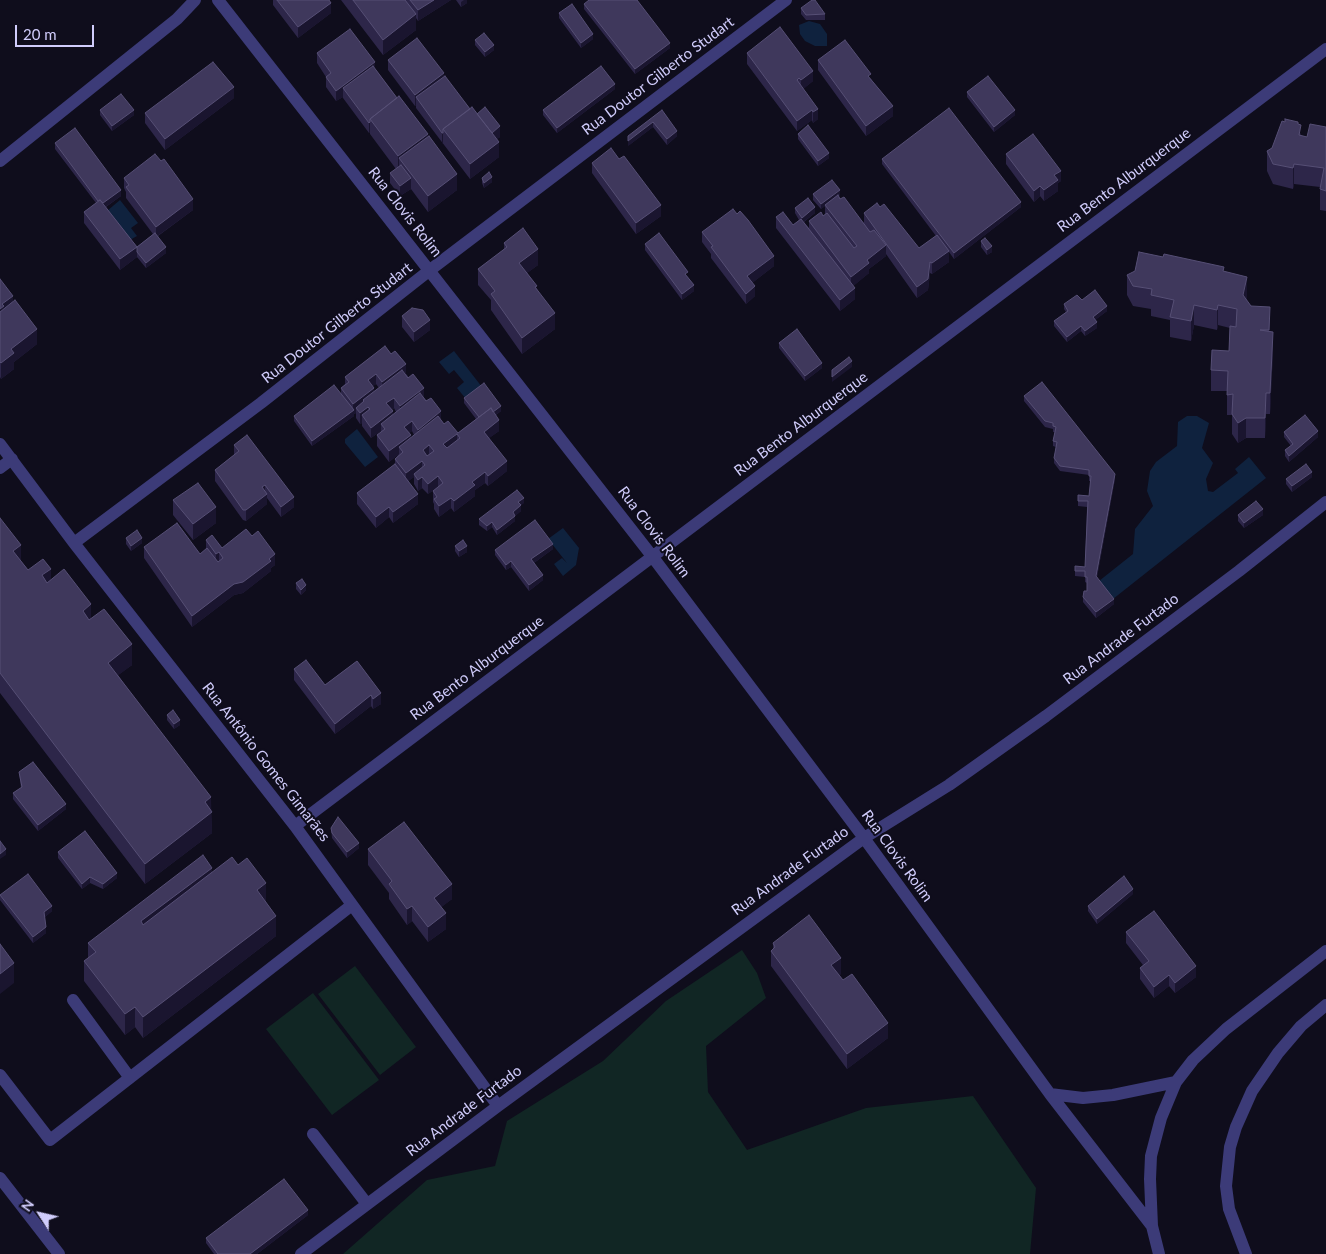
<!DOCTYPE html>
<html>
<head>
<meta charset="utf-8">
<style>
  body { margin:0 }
  #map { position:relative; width:1326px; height:1254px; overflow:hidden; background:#0f0d1c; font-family:Lato,sans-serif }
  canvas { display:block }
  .north { position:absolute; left:15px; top:1189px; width:50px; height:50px; -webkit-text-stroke:4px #0f0d1c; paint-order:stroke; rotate:305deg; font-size:14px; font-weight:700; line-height:20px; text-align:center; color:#d0ccfb }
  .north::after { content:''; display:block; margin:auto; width:18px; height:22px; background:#d0ccfb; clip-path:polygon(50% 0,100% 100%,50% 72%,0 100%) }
  .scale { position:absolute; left:15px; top:25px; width:79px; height:22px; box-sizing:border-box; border:2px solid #d0ccfb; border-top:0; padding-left:6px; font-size:15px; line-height:18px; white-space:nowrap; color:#d0ccfb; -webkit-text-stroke:4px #0f0d1c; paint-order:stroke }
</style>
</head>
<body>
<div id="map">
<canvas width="1326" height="1254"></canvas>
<div class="north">N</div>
<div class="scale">20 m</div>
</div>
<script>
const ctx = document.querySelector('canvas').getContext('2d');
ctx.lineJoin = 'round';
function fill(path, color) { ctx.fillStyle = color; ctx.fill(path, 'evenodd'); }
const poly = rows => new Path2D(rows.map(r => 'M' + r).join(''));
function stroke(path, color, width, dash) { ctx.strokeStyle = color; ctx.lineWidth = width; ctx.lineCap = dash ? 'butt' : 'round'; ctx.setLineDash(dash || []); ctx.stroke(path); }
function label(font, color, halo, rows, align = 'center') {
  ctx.font = font + ' Lato,sans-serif'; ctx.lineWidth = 4; ctx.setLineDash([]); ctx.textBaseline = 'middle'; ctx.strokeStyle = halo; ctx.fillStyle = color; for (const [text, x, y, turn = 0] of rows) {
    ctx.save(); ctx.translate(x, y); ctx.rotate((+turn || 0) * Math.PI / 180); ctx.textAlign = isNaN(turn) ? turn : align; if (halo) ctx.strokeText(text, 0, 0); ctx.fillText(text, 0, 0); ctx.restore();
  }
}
const green = poly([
  [742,950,757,973,766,998,706,1046,708,1092,747,1150,866,1108,973,1096,1036,1188,1030,1254,343,1254,427,1180,495,1166,507,1121,603,1061,666,1001],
  [355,966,416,1047,380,1075,318,994],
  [313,993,379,1080,332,1115,266,1029]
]);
const water = poly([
  [809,21,820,24,827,34,827,46,815,46,805,41,800,34,799,25],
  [120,200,138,223,131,228,137,236,130,240,107,211],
  [454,351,482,387,466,399,457,388,464,382,454,370,449,374,439,362],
  [1187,416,1197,416,1209,423,1202,448,1213,463,1206,479,1208,491,1213,492,1238,473,1235,469,1249,457,1266,478,1113,599,1099,581,1133,554,1135,529,1153,506,1147,491,1150,471,1156,462,1177,446,1178,422],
  [357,429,378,457,365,467,345,443,345,439],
  [563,528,579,548,576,565,563,576,554,564,562,558,567,563,548,539]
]);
const minor = poly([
  [218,0,652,556,864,838,1050,1094,1152,1226],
  [0,161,177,19,195,0],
  [0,444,74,543,295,826,498,1106],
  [0,468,12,459],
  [74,543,261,403,430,270,786,0],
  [295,826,1326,49],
  [73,1000,130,1078],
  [0,1075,50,1140,352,905],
  [1050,1094,1083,1098,1113,1095,1176,1082],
  [313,1134,367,1204],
  [0,1178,59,1254],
  [301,1254,498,1106,864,838,949,785,1046,716,1239,571,1326,502],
  [1159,1254,1152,1226,1150,1179,1151,1156,1161,1118,1176,1082,1193,1060,1226,1029,1326,951],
  [1246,1254,1229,1209,1226,1186,1230,1147,1236,1127,1252,1091,1278,1053,1301,1026,1326,1005]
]);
const wall = poly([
  [273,0,329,0,331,13,298,38,273,5],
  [341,0,451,0,418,21,416,18,416,30,383,55],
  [456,0,467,0,467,3,461,7],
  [584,4,670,48,635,74,584,9],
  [801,8,825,14,825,20,806,20,801,14],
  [559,13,593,39,581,48,559,18],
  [475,40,494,50,485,57,475,45],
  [317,53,375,69,397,98,428,137,457,190,428,212,411,189,400,196,390,183,390,173,396,169,370,134,370,133,369,133,343,98,343,97,336,101,326,87,326,77,317,63],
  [747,53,813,81,803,89,818,119,813,123,812,120,797,131,747,64],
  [388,60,444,77,470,109,477,114,500,137,497,139,499,157,470,179,416,108,416,105,415,106,388,70],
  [818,60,871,79,893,116,866,136,818,70],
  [615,89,557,133,543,115,543,110],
  [967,92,1015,115,994,132,967,97],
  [234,98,165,150,145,123,145,113],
  [100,110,134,115,112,131,100,115],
  [662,110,677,136,667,145,653,127,628,146],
  [1298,125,1301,136,1307,137,1326,127,1326,211,1320,210,1320,187,1294,184,1293,189,1273,184,1267,171,1267,151,1272,148],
  [798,134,829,158,818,166,798,139],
  [55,143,121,196,106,207,137,247,153,234,126,198,126,192,124,188,124,178,193,210,158,236,166,253,146,268,137,257,120,270,84,223,84,212,96,203,55,149],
  [1006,154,1061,181,1058,183,1058,191,1044,201,1040,196,1034,202,1006,164],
  [882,159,1021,207,954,259,949,252,949,262,932,274,930,273,928,290,917,298,886,254,886,256,869,269,869,273,853,286,855,299,840,311,776,228,776,217,793,225,799,220,795,213,795,208,815,213,804,222,809,228,809,221,823,216,825,215,825,206,821,209,813,200,813,194,840,195,838,196,840,199,864,223,864,213,919,248,936,236,882,164],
  [592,163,661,216,636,234,592,173],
  [482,178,492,182,484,188,482,183],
  [702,232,774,266,752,283,755,296,746,304,711,258,711,254,702,242],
  [981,241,992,252,987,255,981,247],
  [504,243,538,265,527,273,537,289,555,329,522,354,491,310,491,300,478,285,478,269,504,250],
  [645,244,688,277,694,291,682,300,645,250],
  [1224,272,1247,297,1246,300,1270,332,1273,352,1270,414,1266,414,1265,438,1246,438,1238,443,1232,434,1232,415,1227,415,1227,391,1211,391,1211,370,1229,351,1230,328,1218,325,1217,330,1194,325,1191,341,1170,337,1170,320,1151,316,1151,309,1133,306,1127,295,1127,275],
  [0,279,37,344,14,362,14,369,1,379,0,377],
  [1082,300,1107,311,1095,320,1097,328,1085,336,1081,331,1067,342,1054,326,1054,321,1066,312,1064,309,1064,304],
  [402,316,430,330,414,342,402,327],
  [779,343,822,368,805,381,779,348],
  [385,346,444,424,458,433,476,419,464,403,464,398,501,411,496,415,499,431,489,438,507,471,488,486,485,483,475,490,475,496,454,512,451,508,439,517,434,509,434,504,433,502,433,491,438,487,428,494,422,488,418,491,414,484,414,477,408,481,418,504,393,523,389,517,376,528,357,504,357,493,395,464,395,459,399,454,389,462,377,446,377,435,381,432,381,431,371,438,362,426,362,423,360,424,356,418,356,413,354,414,354,416,312,446,294,421,294,416,341,393,341,388,345,384,345,377],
  [376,384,379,388,374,391,373,386],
  [394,408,396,412,393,415,392,410],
  [412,431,414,435,411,438,409,433],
  [1024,396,1115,479,1097,577,1114,604,1096,618,1083,602,1083,597,1087,591,1087,583,1085,582,1085,577,1075,576,1075,566,1085,567,1087,507,1078,506,1078,495,1089,496,1091,481,1089,481,1089,475,1060,471,1054,463,1054,458,1056,447,1053,446,1053,441,1055,432,1053,432,1053,429,1045,427,1024,401],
  [1284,432,1318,437,1289,462,1285,456,1285,450,1291,446,1284,437],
  [234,445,294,507,281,517,267,498,267,504,246,521,243,520,215,481,215,470,234,455],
  [1312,477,1292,492,1286,484,1286,479],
  [173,500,216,523,193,540,173,515],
  [524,503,521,505,521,511,515,516,515,521,497,535,492,527,487,531,479,525,479,519],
  [1238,515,1263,515,1244,528,1238,521],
  [0,518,21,561,28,570,51,580,91,618,132,665,118,675,211,811,212,833,145,884,0,693],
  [126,538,142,543,131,551,126,544],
  [206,540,222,548,275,565,271,568,271,571,243,593,234,595,192,627,144,558,144,547,200,554,206,550],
  [455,546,467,552,459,557,455,551],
  [553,549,534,563,543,580,529,591,511,567,506,570,495,555,495,550],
  [296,583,306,590,301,595,296,589],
  [357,661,381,704,373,709,371,706,335,734,294,680,294,669,325,685],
  [167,715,180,725,174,729,167,720],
  [19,772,66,809,38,831,13,799,13,793,21,788],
  [331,828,359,848,347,858,332,838],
  [368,849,452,899,441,907,446,929,428,942,412,921,407,925,389,899,389,893,368,865],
  [58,852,117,878,103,889,90,883,82,889,58,858],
  [212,872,266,902,276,936,143,1038,135,1027,125,1035,84,981,84,961,88,958,88,943],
  [1133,894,1097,924,1088,911,1088,906],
  [0,895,52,911,45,917,46,933,33,943,0,900],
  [1126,932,1196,977,1175,993,1169,986,1154,998,1140,979,1140,968,1143,965,1126,943],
  [773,943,841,974,839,975,888,1038,847,1069,771,966,771,951,773,949],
  [308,1215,257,1254,214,1254,206,1243,206,1238]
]);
const shadedWall = poly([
  [434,0,451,0,418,21,418,10],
  [464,0,467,0,467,3,461,7,461,2],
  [331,3,331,13,298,38,298,27],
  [416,14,416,30,383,55,383,40],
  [593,34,593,39,581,48,581,43],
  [670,43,670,48,635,74,635,69],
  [494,45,494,50,485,57,485,52],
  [375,62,375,73,343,88,343,97,336,101,336,91],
  [813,71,813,81,801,91,801,80],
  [444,73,444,84,416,97,416,105,415,106,415,95],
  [615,84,615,89,557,133,557,128],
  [234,87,234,98,165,150,165,139],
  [893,106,893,116,866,136,866,126],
  [818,109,818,119,813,123,813,112],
  [134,110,134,115,112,131,112,126],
  [812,110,812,120,797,131,797,121],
  [1015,110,1015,115,994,132,994,127],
  [370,122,370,133,369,133,369,123],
  [653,122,653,127,628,146,628,141],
  [500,126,500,137,490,145,490,135],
  [677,131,677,136,667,145,667,139],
  [442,133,443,133,443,143,442,144],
  [428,134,428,150,399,158,399,171,398,172,398,156],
  [499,142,499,157,470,179,470,164],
  [829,153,829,158,818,166,818,161],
  [1294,164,1294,184,1293,189,1293,168],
  [1061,171,1061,181,1058,183,1058,191,1044,201,1044,190,1054,175],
  [457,174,457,190,428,212,428,196],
  [492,177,492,182,484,188,484,183],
  [411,178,411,189,400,196,400,186],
  [1040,186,1040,196,1034,202,1034,191],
  [121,190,121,196,101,210,101,205],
  [840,190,840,195,826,206,825,205,825,206,821,209,821,204],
  [193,199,193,210,156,237,156,227],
  [1021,202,1021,207,954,259,954,253],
  [661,205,661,216,636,234,636,223],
  [815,207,815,213,802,223,802,218],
  [886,245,886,256,869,269,869,273,851,288,851,277,867,260],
  [992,246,992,252,987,255,987,250],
  [137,247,137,257,120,270,120,259],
  [166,247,166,253,146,268,146,263],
  [538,249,538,265,519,279,519,263],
  [949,251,949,262,932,274,932,263],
  [774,256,774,266,747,287,747,276],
  [930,262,930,273,928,290,917,298,917,287],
  [1247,277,1247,297,1243,315,1243,295],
  [694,285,694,291,682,300,682,294],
  [755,286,755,296,746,304,746,294],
  [855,288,855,299,840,311,840,300],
  [13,296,13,311,0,325,0,309,2,304],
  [1194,305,1194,325,1191,341,1191,321],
  [1218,305,1218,325,1217,330,1217,310],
  [1107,306,1107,311,1093,322,1093,317],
  [1270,307,1270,327,1269,351,1269,330],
  [555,313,555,329,522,354,522,338],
  [430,320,430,330,414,342,414,332],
  [1097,322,1097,328,1085,336,1085,331],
  [1081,326,1081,331,1067,342,1067,337],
  [37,329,37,344,14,362,14,369,1,379,1,363,11,349],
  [1273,332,1273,352,1270,414,1270,393],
  [852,361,852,367,832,382,832,377],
  [822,363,822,368,805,381,805,376],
  [406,364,406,375,382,393,382,382],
  [376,374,376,384,368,390,368,380],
  [374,388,374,398,364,401,363,400,363,407,356,408,356,413,354,414,354,416,312,446,312,441,353,411,353,404],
  [424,388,424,398,400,416,400,406],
  [1266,393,1266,414,1265,438,1265,418],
  [394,398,394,408,386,414,386,403],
  [501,406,501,411,481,426,481,421],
  [368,407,368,418,362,415,362,423,360,424,360,413],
  [393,411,393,422,381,424,381,431,371,438,371,428],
  [441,411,441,422,418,440,418,430],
  [1246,418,1246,438,1238,443,1238,423],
  [499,420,499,431,484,442,484,432],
  [412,421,412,431,404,437,404,427],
  [1318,431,1318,437,1289,462,1289,456],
  [457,434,457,444,443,455,443,444],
  [411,435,411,446,399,447,399,454,389,462,389,451],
  [429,445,429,456,423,461,423,450],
  [422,461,422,471,414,474,414,477,406,483,406,473],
  [507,461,507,471,488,486,488,476],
  [485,472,485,483,475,490,475,496,454,512,454,501,472,482],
  [1312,472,1312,477,1292,492,1292,486],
  [1115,474,1115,479,1096,582,1096,576],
  [438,476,438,487,428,494,428,484],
  [422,477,422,488,418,491,418,480],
  [265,485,265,495,267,494,267,504,246,521,246,510,262,487],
  [418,494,418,504,393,523,393,512],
  [294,497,294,507,281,517,281,507],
  [451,498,451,508,439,517,439,506],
  [524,498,524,503,518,507,518,502],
  [521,505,521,511,513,518,513,512],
  [216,507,216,523,193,540,193,524],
  [389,507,389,517,376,528,376,517],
  [1263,509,1263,515,1244,528,1244,523],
  [515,516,515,521,497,535,497,530],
  [492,522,492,527,487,531,487,526],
  [142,538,142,543,131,551,131,546],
  [553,544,553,549,531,565,531,559],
  [21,545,21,565,13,551],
  [467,546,467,552,459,557,459,551],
  [219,552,219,562,216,564,216,554],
  [275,554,275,565,271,568,271,571,243,593,234,595,192,627,192,616,234,584],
  [511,561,511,567,506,570,506,565],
  [51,569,51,589,42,575],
  [543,575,543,580,529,591,529,585],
  [306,585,306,590,301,595,301,590],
  [1114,599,1114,604,1096,618,1096,612],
  [91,604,91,625,83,611],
  [132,644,132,665,108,683,108,663],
  [381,693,381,704,373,709,373,699],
  [371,695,371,706,335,734,335,724],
  [180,720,180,725,174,729,174,724],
  [211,797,212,833,145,884,145,864,205,802],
  [66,804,66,809,38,831,38,825],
  [359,843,359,848,347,858,347,852],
  [6,849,6,855,0,859,0,854],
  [212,868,212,888,141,942,141,921],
  [117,873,117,878,103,889,103,884],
  [90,877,90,883,82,889,82,884],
  [266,883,266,903,257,890],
  [452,884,452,899,434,913,434,898],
  [1133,889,1133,894,1097,924,1097,919],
  [52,906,52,911,44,918,44,912],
  [412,906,412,921,407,925,407,909],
  [446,913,446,929,428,942,428,927],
  [276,916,276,936,143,1038,143,1017],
  [46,927,46,933,33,943,33,937],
  [841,958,841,974,831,981,831,965],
  [14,963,14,983,0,994,0,974],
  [1196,966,1196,977,1175,993,1175,983],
  [1169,975,1169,986,1154,998,1154,987],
  [135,1007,135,1027,125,1035,125,1014],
  [888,1023,888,1038,847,1069,847,1054],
  [308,1210,308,1215,257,1254,250,1254]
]);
const building = poly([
  [277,0,329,0,331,3,298,27,277,0],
  [353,0,405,0,416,14,383,40,353,0],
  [410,0,434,0,418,10,410,0],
  [589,0,637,0,670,43,635,69,584,4,589,0],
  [812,0,815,0,825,14,806,15,801,8,812,0],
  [572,4,593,34,581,43,559,13,572,4],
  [780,27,813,71,801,80,799,78,797,80,818,109,813,112,812,110,797,121,747,53,780,27],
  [350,29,375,62,336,91,326,77,331,73,317,53,350,29],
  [484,33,494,45,485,52,475,40,484,33],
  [417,38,444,73,415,95,388,60,417,38],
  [845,40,871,74,868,76,893,106,866,126,818,60,845,40],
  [213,62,234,87,165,139,145,113,213,62],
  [373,66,397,98,370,119,370,122,369,123,343,88,373,66],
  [601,66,615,84,557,128,543,110,601,66],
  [445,76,470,109,443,129,443,133,442,133,416,97,445,76],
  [988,76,1015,110,994,127,967,92,988,76],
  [121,94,134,110,112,126,100,110,121,94],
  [399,96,428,134,398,156,370,119,399,96],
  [472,107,499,142,470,164,443,129,472,107],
  [485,107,500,126,492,133,477,114,485,107],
  [949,108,1021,202,954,253,882,159,949,108],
  [662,110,677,131,667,139,653,122,628,141,628,136,662,110],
  [1285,119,1298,122,1298,124,1301,125,1299,135,1307,137,1310,124,1326,127,1326,191,1320,189,1324,168,1294,164,1293,168,1273,164,1267,151,1272,148,1282,121,1285,122,1285,119],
  [808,125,829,153,818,161,798,134,808,125],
  [75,128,121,190,103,203,100,200,98,201,55,143,75,128],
  [1033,134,1061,171,1054,175,1058,180,1044,190,1040,186,1034,191,1006,154,1033,134],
  [429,136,457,174,428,196,399,158,429,136],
  [611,148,619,159,624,156,661,205,636,223,592,163,611,148],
  [155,154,161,161,164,159,193,199,156,227,126,187,129,185,124,178,155,154],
  [401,165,411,178,400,186,390,173,401,165],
  [489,172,492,177,484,183,482,178,489,172],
  [832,180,840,190,821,204,813,194,832,180],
  [838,195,840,199,844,197,870,232,874,230,886,245,867,260,869,263,851,277,809,221,821,212,823,216,827,213,854,248,857,246,825,205,838,195],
  [808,198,815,207,802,218,795,208,808,198],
  [100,200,137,247,120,259,84,212,100,200],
  [877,203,880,207,884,204,919,248,937,235,949,251,932,263,930,262,928,279,917,287,864,213,877,203],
  [733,209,737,214,740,211,748,220,774,256,747,276,755,286,746,294,711,247,713,246,702,232,733,209],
  [783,212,793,225,801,219,855,288,840,300,776,217,783,212],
  [523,228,538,249,519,263,537,286,535,287,555,313,522,338,491,294,495,291,478,269,507,247,504,243,523,228],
  [155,233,166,247,146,263,137,252,137,247,155,233],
  [659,233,688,272,685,274,694,285,682,294,645,244,659,233],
  [985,238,992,246,987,250,981,241,985,238],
  [1139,252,1163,257,1164,254,1224,267,1223,271,1247,277,1243,295,1251,306,1270,307,1269,330,1260,330,1273,332,1270,393,1266,393,1265,418,1246,418,1238,423,1232,414,1233,394,1227,395,1228,371,1211,370,1212,350,1229,351,1230,326,1236,327,1237,309,1218,305,1217,310,1194,305,1191,321,1170,317,1174,300,1151,295,1152,289,1133,286,1127,275,1135,271,1139,252],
  [0,279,13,296,2,304,4,306,0,309,0,279],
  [1095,290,1107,306,1093,317,1097,322,1085,331,1081,326,1067,337,1054,321,1068,311,1064,304,1077,295,1082,300,1095,290],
  [15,300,37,329,11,349,14,353,1,363,0,362,0,312,15,300],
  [412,308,423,310,430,320,414,332,402,316,412,308],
  [797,329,822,363,805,376,779,343,797,329],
  [385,346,391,354,395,351,406,364,382,382,376,374,368,380,374,388,353,404,341,388,349,382,345,377,385,346],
  [849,357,852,361,832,377,832,370,849,357],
  [402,370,408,378,413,374,424,388,400,406,394,398,386,403,393,411,371,428,362,415,370,409,368,407,360,413,356,408,364,401,363,400,402,370],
  [1042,382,1115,474,1096,576,1114,599,1096,612,1083,597,1084,591,1087,591,1087,577,1085,577,1085,571,1075,571,1075,566,1085,567,1088,501,1078,501,1078,495,1089,496,1091,476,1089,476,1089,470,1060,466,1054,458,1057,442,1053,441,1056,427,1053,426,1053,423,1045,421,1024,396,1042,382],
  [484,383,501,406,493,412,491,408,479,417,464,398,484,383],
  [334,385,354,410,312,441,294,416,334,385],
  [420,393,426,401,431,398,441,411,418,430,412,421,404,427,411,435,389,451,377,435,385,429,381,424,420,393],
  [491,408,499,420,484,432,507,461,488,476,485,472,472,482,475,485,454,501,451,498,439,506,434,499,437,497,433,491,443,483,438,476,428,484,422,477,418,480,414,474,425,465,422,461,406,473,395,459,403,452,399,447,438,416,444,424,448,421,458,433,491,408],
  [457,434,460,438,447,448,443,444,457,434],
  [429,445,434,451,427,456,423,450,429,445],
  [1305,415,1318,431,1289,456,1285,450,1293,444,1284,432,1305,415],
  [247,435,294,497,281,507,265,485,262,487,267,494,246,510,243,510,215,470,239,451,234,445,247,435],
  [395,464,418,494,393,512,389,507,376,517,357,493,395,464],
  [1306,464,1312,472,1292,486,1286,479,1306,464],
  [198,483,216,507,193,524,173,500,198,483],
  [517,490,524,498,518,502,521,505,513,512,515,516,497,530,492,522,487,526,479,519,517,490],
  [1256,501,1263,509,1244,523,1238,515,1256,501],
  [0,518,21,545,13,551,28,570,43,559,51,569,42,575,47,583,64,569,91,604,83,611,89,620,104,609,132,644,108,663,211,797,205,802,212,812,145,864,0,673,0,518],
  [535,520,553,544,531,559,543,575,529,585,511,561,506,565,495,550,535,520],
  [177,523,200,554,207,548,218,562,223,558,219,552,216,554,206,540,212,535,222,548,246,529,252,536,258,531,275,554,269,559,271,561,243,582,234,584,192,616,144,547,177,523],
  [137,530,142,538,131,546,126,538,137,530],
  [463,540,467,546,459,551,455,546,463,540],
  [302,579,306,585,301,590,296,583,302,579],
  [306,660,325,685,357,661,381,693,373,699,371,695,335,724,294,669,306,660],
  [173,710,180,720,174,724,167,715,173,710],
  [33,762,66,804,38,825,13,793,22,787,19,772,33,762],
  [338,817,359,843,347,852,332,833,331,828,338,817],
  [404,822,452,884,434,898,446,913,428,927,412,906,407,909,389,884,392,881,368,849,404,822],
  [85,831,117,873,103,884,90,877,82,884,58,852,85,831],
  [0,841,6,849,0,854,0,841],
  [203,855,212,868,141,921,143,925,232,857,238,865,247,858,266,883,257,890,276,916,143,1017,135,1007,125,1014,84,961,96,952,88,943,203,855],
  [28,874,52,906,44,912,46,927,33,937,0,895,28,874],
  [1124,876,1133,889,1097,919,1088,906,1124,876],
  [1154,911,1196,966,1175,983,1169,975,1154,987,1140,968,1149,961,1126,932,1154,911],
  [809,915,841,958,831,965,843,980,852,974,888,1023,847,1054,771,951,775,947,773,943,809,915],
  [0,944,14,963,0,974,0,944],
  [284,1179,308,1210,250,1254,218,1254,206,1238,284,1179]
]);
const streetNames = [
  ["Rua Doutor Gilberto Studart",658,76,-37],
  ["Rua Bento Alburquerque",1124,180,-37],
  ["Rua Clovis Rolim",405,212,52],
  ["Rua Doutor Gilberto Studart",337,323,-38],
  ["Rua Bento Alburquerque",801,424,-37],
  ["Rua Clovis Rolim",654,532,53],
  ["Rua Andrade Furtado",1121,639,-37],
  ["Rua Bento Alburquerque",477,668,-37],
  ["Rua Antônio Gomes Gimarães",266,762,52],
  ["Rua Clovis Rolim",897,856,54],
  ["Rua Andrade Furtado",790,871,-36],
  ["Rua Andrade Furtado",464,1111,-37]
];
fill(green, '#112624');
fill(water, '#0f223e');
stroke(minor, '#3c3b78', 12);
fill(wall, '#2d2649');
fill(shadedWall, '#1a152f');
fill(building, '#3f385c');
stroke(building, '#564f75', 1);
label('15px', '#d0ccfb', '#0f0d1c', streetNames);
</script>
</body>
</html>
